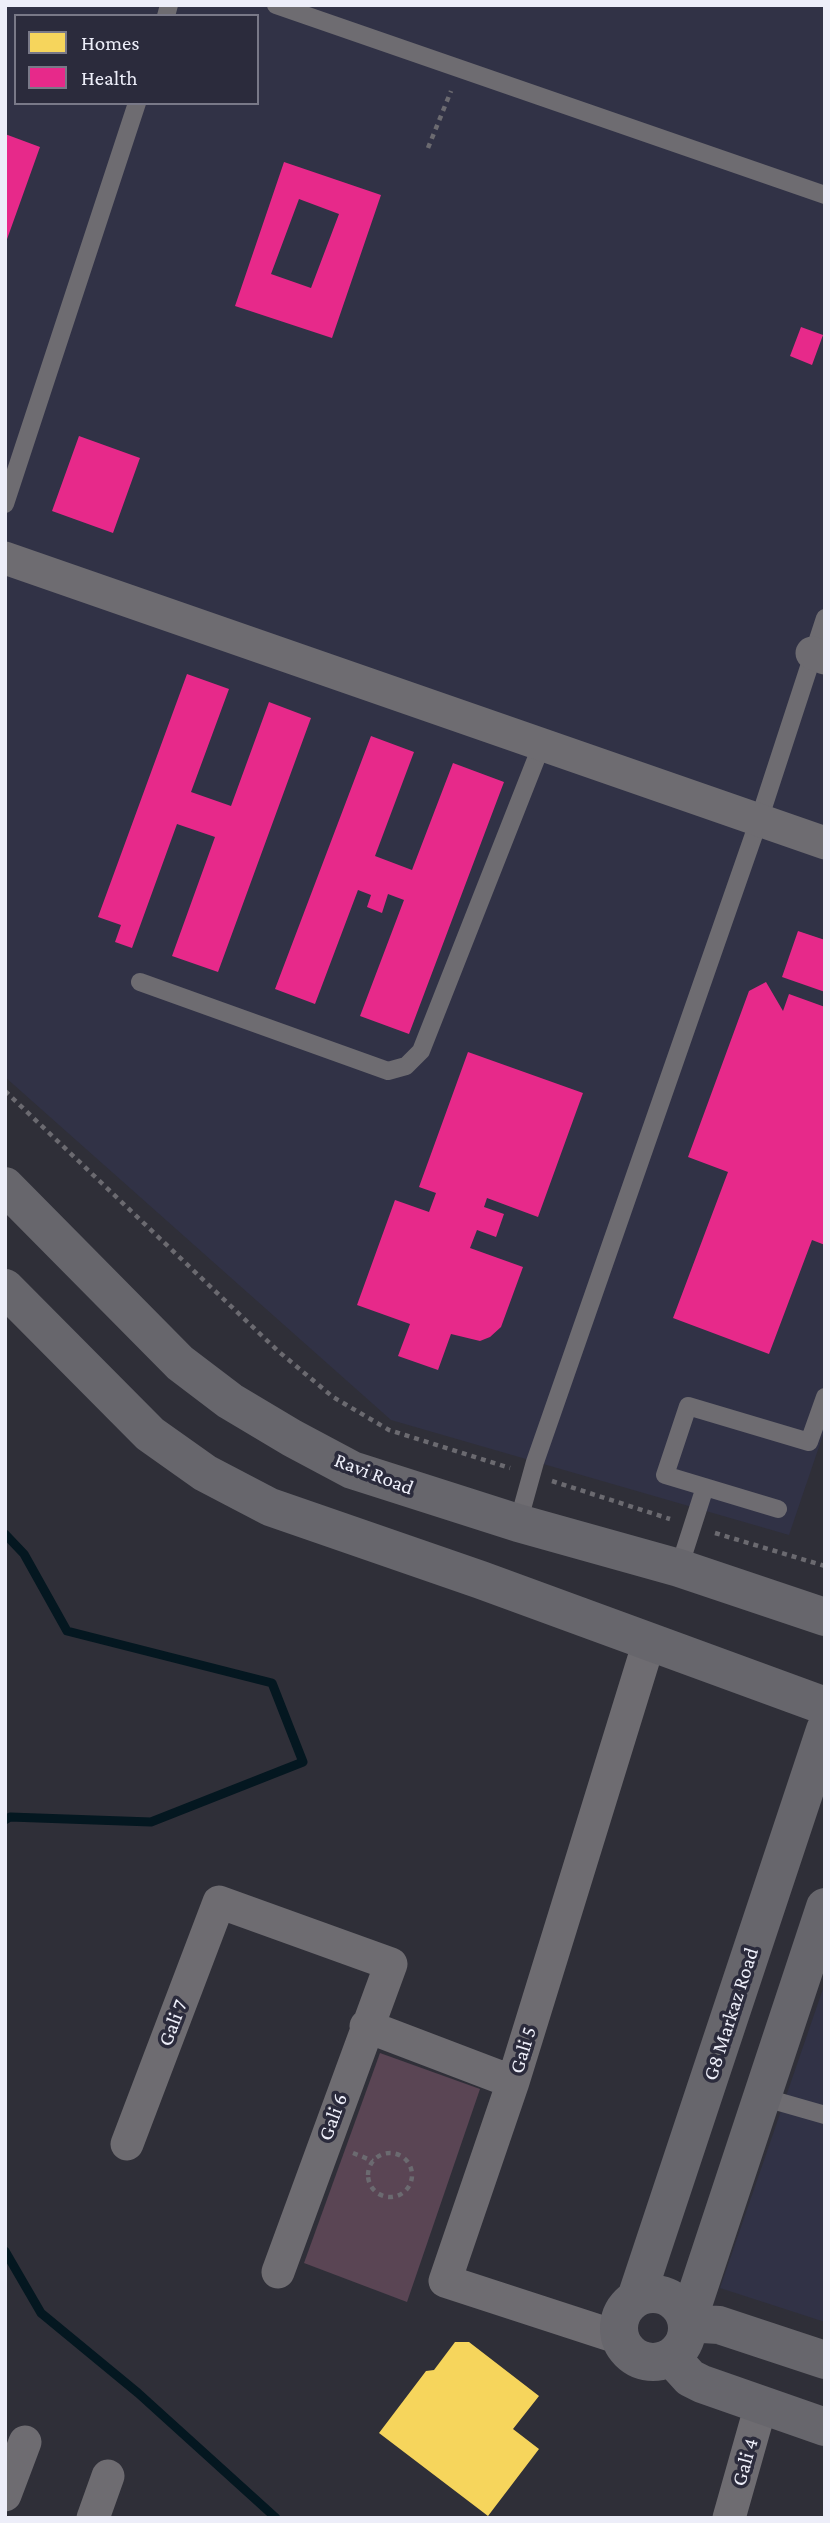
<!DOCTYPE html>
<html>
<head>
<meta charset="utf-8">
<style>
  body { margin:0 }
  #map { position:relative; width:830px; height:2523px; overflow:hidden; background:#2f2f38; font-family:"Crimson Pro",serif }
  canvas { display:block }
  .frame { position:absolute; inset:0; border:7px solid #edeef9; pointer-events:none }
  .legend { position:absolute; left:14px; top:14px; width:245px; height:91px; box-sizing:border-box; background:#2b2b3c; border:2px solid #797988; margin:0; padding:9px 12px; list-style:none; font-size:21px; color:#edeef9 }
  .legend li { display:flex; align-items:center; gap:14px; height:35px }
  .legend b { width:35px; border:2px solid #797988 }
</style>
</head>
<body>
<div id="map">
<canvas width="830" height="2523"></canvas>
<div class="frame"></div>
<ul class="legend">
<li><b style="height:19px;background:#f6d55c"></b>Homes</li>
<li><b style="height:19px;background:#e7298a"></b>Health</li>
</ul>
</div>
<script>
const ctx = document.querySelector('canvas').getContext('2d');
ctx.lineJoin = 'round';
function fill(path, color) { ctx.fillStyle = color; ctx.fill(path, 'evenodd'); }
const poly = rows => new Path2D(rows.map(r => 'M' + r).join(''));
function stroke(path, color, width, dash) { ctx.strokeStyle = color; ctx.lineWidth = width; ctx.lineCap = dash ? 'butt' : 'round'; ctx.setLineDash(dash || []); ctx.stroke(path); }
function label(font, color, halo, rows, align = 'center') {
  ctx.font = font + ' "Crimson Pro",serif'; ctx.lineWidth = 7; ctx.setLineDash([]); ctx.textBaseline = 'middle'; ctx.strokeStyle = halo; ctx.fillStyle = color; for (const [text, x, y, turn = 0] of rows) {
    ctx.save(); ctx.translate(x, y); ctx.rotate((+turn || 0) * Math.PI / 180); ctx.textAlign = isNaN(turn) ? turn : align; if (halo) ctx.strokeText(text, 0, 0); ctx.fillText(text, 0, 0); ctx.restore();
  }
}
const built = poly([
  [5,5,825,5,825,1429,789,1535,391,1420,5,1077],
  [16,16,257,16,257,103,16,103],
  [825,1983,825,2322,720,2288]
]);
const green = poly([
  [380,2053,480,2089,407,2302,304,2263]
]);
const homes = poly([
  [455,2342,469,2342,539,2396,513,2429,539,2449,488,2516,379,2433,426,2371,434,2370]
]);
const health = poly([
  [5,134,40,147,6,242,5,242],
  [284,162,381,195,332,338,235,306],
  [299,199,339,214,311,288,271,274],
  [801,327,823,335,812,365,790,356],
  [79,436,140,458,113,533,52,511],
  [187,674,229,689,191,792,231,806,269,702,311,718,218,972,172,956,215,837,177,824,132,948,115,942,121,925,98,917],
  [371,736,414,752,375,856,412,870,453,763,504,782,409,1034,360,1016,404,900,388,894,382,913,367,907,371,895,358,890,315,1004,275,989],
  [798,931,825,940,825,992,782,977],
  [766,982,783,1011,789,994,825,1007,825,1245,812,1240,769,1354,673,1318,728,1172,688,1157,749,991],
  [468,1052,583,1093,538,1217,487,1198,484,1207,504,1214,496,1237,477,1230,470,1248,523,1267,501,1327,490,1337,480,1341,451,1334,438,1370,398,1356,410,1324,357,1305,395,1200,429,1212,436,1193,419,1187]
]);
const stream = poly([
  [5,1534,24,1554,67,1631,272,1683,303,1762,151,1822,10,1817,5,1820],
  [5,2251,41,2313,138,2393,276,2518]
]);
const path = poly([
  [428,148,451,91],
  [5,1091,278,1351,333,1397,389,1430,510,1468],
  [552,1481,670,1519],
  [715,1533,825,1566],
  [353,2153,373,2161],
  '368 2175a22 22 0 1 1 44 0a22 22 0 1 1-44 0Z'
]);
const lane = poly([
  [276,5,825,195],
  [166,16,169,5],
  [5,504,137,103],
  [140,982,388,1071,406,1066,421,1051,542,744],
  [778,1509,665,1475,688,1406,809,1442,825,1397],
  [518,1523,535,1462,759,820,825,618],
  [679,1568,705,1487],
  [762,2097,825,2115]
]);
const street = poly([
  [5,558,825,843],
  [812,653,825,658],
  [366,2026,513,2082],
  [127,2144,219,1902,391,1964,278,2272],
  [620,2338,445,2281,513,2082,649,1642],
  [5,2495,25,2442],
  [93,2518,108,2476],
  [729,2518,761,2405]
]);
const secondary = poly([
  [5,1186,180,1363,230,1401,292,1438,352,1470,518,1523,679,1568,825,1617],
  [5,1288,150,1434,205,1473,270,1507,481,1580,825,1706],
  [825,1907,687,2323,719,2325,825,2360],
  '619 2328a34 34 0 1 1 68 0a34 34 0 1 1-68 0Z',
  [636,2298,825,1730],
  [671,2357,690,2378,702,2384,825,2427]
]);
const streetNames = [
  ["Ravi Road",374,1474,21],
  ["G8 Markaz Road",731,2014,-72],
  ["Gali 7",173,2023,-69],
  ["Gali 5",523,2050,-73],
  ["Gali 6",333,2117,-70],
  ["Gali 4",745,2462,-74]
];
fill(built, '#313246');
fill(green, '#5a4554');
fill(homes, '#f6d55c');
fill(health, '#e7298a');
stroke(stream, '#041720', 9);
stroke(path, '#6b6a70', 4.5, [5, 5]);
stroke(lane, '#6e6c71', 18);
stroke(street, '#6e6c71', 33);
stroke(secondary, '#67666c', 38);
label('21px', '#edeef9', '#2b2b3c', streetNames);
</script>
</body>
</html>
